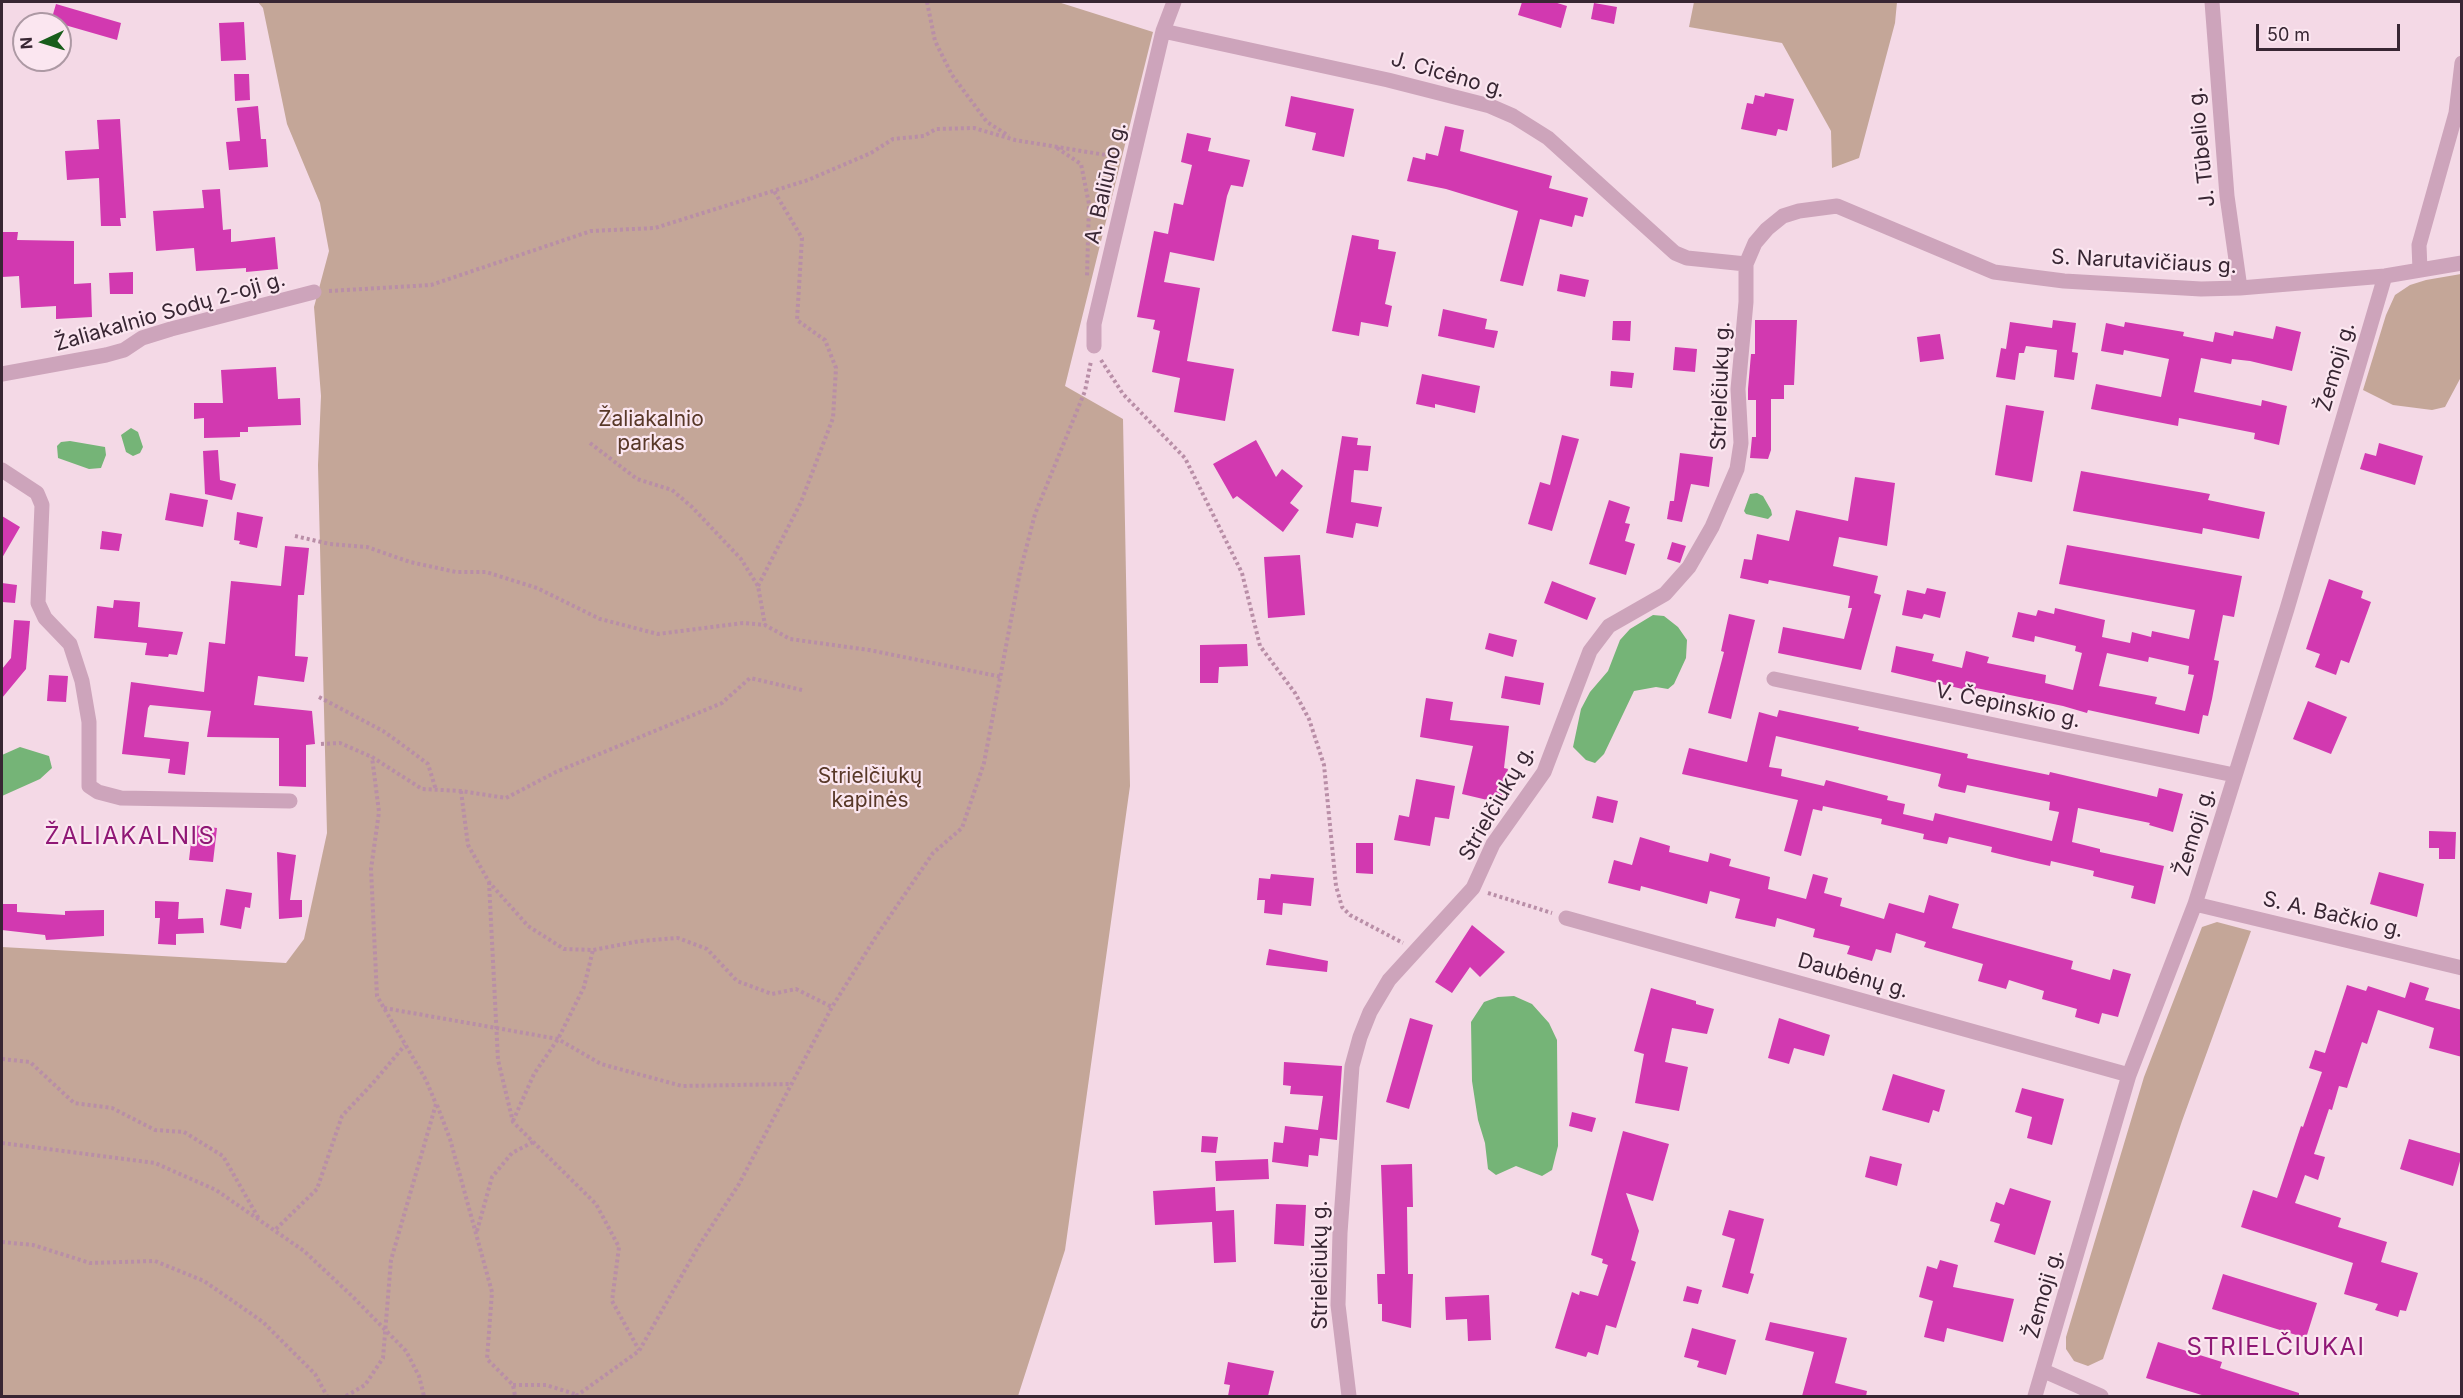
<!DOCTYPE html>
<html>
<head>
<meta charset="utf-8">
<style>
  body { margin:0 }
  #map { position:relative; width:2463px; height:1398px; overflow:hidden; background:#f4d9e6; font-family:Inter,sans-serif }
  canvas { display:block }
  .frame { position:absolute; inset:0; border:3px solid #382633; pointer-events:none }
  .north { position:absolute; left:12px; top:12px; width:60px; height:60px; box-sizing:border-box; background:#fbe6f0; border:2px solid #ad99a4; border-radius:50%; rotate:266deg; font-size:16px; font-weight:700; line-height:24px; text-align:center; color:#382633 }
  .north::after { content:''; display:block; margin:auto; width:21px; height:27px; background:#185d1b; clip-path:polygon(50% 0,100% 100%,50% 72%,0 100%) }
  .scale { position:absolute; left:2256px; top:24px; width:144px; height:27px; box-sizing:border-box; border:3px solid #382633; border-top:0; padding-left:8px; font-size:18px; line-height:21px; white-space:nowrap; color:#382633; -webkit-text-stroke:4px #fbe6f0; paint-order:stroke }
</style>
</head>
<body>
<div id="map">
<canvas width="2463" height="1398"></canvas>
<div class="frame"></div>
<div class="north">N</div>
<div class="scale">50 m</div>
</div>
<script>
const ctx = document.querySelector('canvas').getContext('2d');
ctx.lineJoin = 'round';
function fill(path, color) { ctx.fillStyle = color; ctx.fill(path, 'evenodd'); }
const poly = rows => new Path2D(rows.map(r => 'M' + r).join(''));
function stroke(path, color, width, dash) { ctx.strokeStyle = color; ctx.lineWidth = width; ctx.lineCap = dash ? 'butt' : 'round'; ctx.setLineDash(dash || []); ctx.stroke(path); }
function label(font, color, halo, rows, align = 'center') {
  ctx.font = font + ' Inter,sans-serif'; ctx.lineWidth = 4.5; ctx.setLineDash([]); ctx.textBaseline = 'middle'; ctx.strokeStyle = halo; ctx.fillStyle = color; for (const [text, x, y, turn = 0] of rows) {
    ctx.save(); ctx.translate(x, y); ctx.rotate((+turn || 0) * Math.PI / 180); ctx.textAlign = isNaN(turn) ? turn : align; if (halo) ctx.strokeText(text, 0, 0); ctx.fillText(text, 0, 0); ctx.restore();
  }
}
const green = poly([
  [258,2,1058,2,1153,32,1065,386,1123,419,1130,786,1065,1250,1018,1396,2,1396,2,947,286,963,304,939,327,833,318,465,321,396,314,307,329,251,320,203,287,124,263,8],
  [1694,2,1897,2,1895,23,1859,158,1832,168,1831,131,1782,43,1689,27],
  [2461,274,2461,377,2445,407,2432,410,2393,405,2363,390,2386,315,2395,295,2410,285,2426,280],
  [2217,922,2251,931,2182,1121,2103,1359,2088,1366,2074,1361,2066,1349,2066,1337,2144,1077,2202,927]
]);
const water = poly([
  [131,428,138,432,143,447,140,453,133,456,126,452,121,435],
  [70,441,105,447,106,455,101,468,89,469,58,458,57,446,61,442],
  [1757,493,1763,496,1771,510,1772,515,1768,519,1746,514,1744,511,1750,494],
  [1653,615,1664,616,1678,627,1687,640,1686,658,1674,684,1668,689,1656,687,1634,691,1604,754,1595,763,1586,760,1573,747,1581,709,1590,692,1608,671,1620,640,1630,629],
  [20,747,49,756,52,768,40,779,2,796,2,755],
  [1514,996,1532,1004,1549,1023,1557,1040,1558,1146,1552,1170,1542,1176,1516,1166,1496,1175,1488,1169,1485,1143,1478,1120,1472,1081,1471,1022,1484,1002,1498,997]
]);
const building = poly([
  [1522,2,1554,2,1567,6,1561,28,1518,15],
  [1594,3,1617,7,1614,24,1591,19],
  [56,4,121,23,117,40,51,21],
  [244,22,246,60,221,61,219,23],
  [234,74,249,74,250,100,235,101],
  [1765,93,1794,99,1787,131,1778,129,1776,136,1741,129,1747,103,1753,104,1755,95,1764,97],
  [1291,96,1354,109,1344,157,1312,150,1316,133,1285,126],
  [258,106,261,139,266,139,268,167,229,170,226,142,240,141,237,108],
  [120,119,126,218,120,218,121,226,101,226,99,178,67,180,65,151,99,149,97,120],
  [1445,126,1464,130,1460,151,1552,176,1549,188,1588,198,1583,217,1575,215,1572,227,1540,219,1523,286,1500,281,1518,211,1446,189,1407,181,1413,157,1425,160,1426,153,1438,156],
  [1187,133,1211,138,1208,151,1250,160,1243,187,1231,185,1227,196,1214,261,1170,252,1164,282,1200,288,1187,361,1234,369,1225,421,1174,412,1180,378,1152,372,1160,331,1153,329,1155,320,1137,317,1154,231,1168,234,1174,203,1183,205,1192,165,1181,162],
  [220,189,223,230,231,229,231,242,275,237,278,269,246,272,246,268,196,271,194,248,156,251,153,211,204,208,202,190],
  [3,232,18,232,17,240,74,241,74,284,91,283,92,317,56,319,56,306,21,308,19,276,2,277],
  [1352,235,1379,240,1378,249,1396,252,1385,304,1392,306,1388,327,1361,322,1359,336,1332,331],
  [133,272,133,294,110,294,109,273],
  [1560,274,1589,280,1585,297,1557,291],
  [1443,309,1487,319,1485,329,1498,331,1494,348,1438,336],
  [1755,320,1797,320,1794,385,1784,385,1784,399,1771,399,1771,450,1768,459,1750,458,1752,437,1756,437,1756,400,1748,400,1748,389,1751,354,1755,354],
  [2053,320,2076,323,2072,352,2078,353,2074,380,2054,377,2057,350,2026,346,2024,353,2019,353,2015,380,1996,377,2001,348,2006,349,2010,322,2052,328],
  [1613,321,1631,321,1630,341,1612,340],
  [2125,322,2184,332,2183,336,2213,342,2215,332,2233,336,2234,331,2273,339,2276,326,2301,332,2292,371,2250,361,2232,359,2231,364,2201,358,2194,392,2261,406,2262,400,2287,406,2279,445,2254,439,2255,433,2179,418,2178,426,2091,409,2096,384,2161,397,2169,359,2124,350,2123,355,2101,351,2106,323,2124,327],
  [1940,334,1944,359,1920,362,1917,337],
  [1675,347,1697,349,1695,372,1673,370],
  [276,367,278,399,300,398,301,425,248,427,248,432,240,432,240,437,204,438,204,418,194,419,194,403,223,403,221,370],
  [1611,371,1634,373,1632,388,1610,386],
  [1422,374,1480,386,1475,413,1435,404,1435,408,1416,404],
  [2006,405,2044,411,2032,482,1995,475],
  [1562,435,1579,439,1552,531,1528,524,1540,482,1550,485],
  [1342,436,1358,438,1357,445,1371,446,1368,471,1354,470,1351,502,1382,507,1378,527,1356,523,1353,538,1326,533],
  [1256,440,1276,477,1282,469,1303,486,1290,503,1299,510,1283,532,1237,496,1233,499,1213,464],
  [2379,443,2423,456,2415,485,2360,469,2365,453,2376,456],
  [218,450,220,480,236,484,232,500,205,494,203,451],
  [1680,453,1713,457,1709,487,1691,484,1682,522,1667,519,1670,501,1674,501],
  [2081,471,2210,494,2208,500,2265,512,2259,539,2203,528,2202,534,2073,511],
  [1855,477,1895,483,1887,546,1839,537,1833,566,1878,576,1874,593,1881,595,1861,670,1778,653,1783,627,1844,639,1852,608,1848,608,1850,596,1769,580,1768,584,1740,578,1744,559,1752,560,1757,534,1789,541,1796,510,1848,521],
  [170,493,208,500,203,527,165,520],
  [1609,500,1630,507,1625,523,1630,524,1625,541,1635,544,1626,575,1589,564],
  [237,512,263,517,257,548,239,544,240,541,234,540],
  [2,516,20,527,2,558],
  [102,531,122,534,119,551,100,549],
  [1672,542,1686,546,1680,563,1667,559],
  [2067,545,2242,576,2234,617,2223,615,2214,660,2219,661,2212,699,2208,716,2203,715,2199,734,2088,710,2087,713,2063,706,1976,688,1975,692,1891,672,1896,646,1934,654,1932,661,1962,668,1966,651,1989,657,1987,663,2046,675,2045,683,2073,690,2082,653,2075,651,2076,646,2035,636,2034,642,2012,637,2018,612,2036,616,2038,610,2054,614,2055,608,2105,620,2102,637,2130,643,2132,632,2151,637,2152,631,2189,639,2195,610,2059,584],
  [2107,653,2148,662,2149,657,2189,666,2188,674,2194,675,2185,711,2155,704,2157,697,2099,686],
  [285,546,309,548,304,595,298,595,295,656,308,657,304,682,258,676,254,705,312,711,315,744,306,745,306,787,279,786,279,738,207,737,211,711,150,705,148,708,144,737,189,742,185,775,168,773,170,759,122,754,131,682,204,692,209,642,225,644,231,581,281,586],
  [1300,555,1305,615,1268,618,1264,557],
  [2329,579,2363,591,2361,598,2371,602,2349,663,2341,660,2336,675,2315,667,2320,654,2306,649],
  [1552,581,1596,598,1587,620,1544,603],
  [2,583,17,585,15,603,2,602],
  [1927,588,1946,592,1940,618,1924,614,1922,619,1902,615,1907,590,1925,594],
  [114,600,140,602,138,627,183,632,177,655,169,654,168,657,145,655,147,643,94,638,97,606,113,608],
  [1729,614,1755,620,1731,719,1708,713,1724,652,1721,651],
  [14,620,30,621,26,669,2,698,2,669,11,658],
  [1489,633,1517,640,1513,657,1485,649],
  [1247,644,1248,666,1219,667,1218,683,1200,683,1200,645],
  [49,675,68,676,66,702,47,701],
  [1505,676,1544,683,1540,705,1501,698],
  [1426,698,1453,702,1450,720,1509,726,1504,768,1508,769,1500,803,1462,794,1473,746,1420,737],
  [2308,701,2347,717,2331,754,2293,739],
  [1779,710,1859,727,1858,730,1968,754,1967,758,2049,775,2050,772,2157,797,2159,788,2183,794,2173,832,2149,825,2150,823,2078,808,2072,842,2100,849,2100,852,2164,866,2155,904,2131,898,2134,886,2093,876,2094,871,2051,861,2050,866,2028,861,1991,852,1992,847,1949,837,1947,844,1923,839,1924,834,1881,824,1882,819,1823,806,1822,811,1813,809,1801,856,1784,851,1798,800,1682,774,1689,748,1747,762,1759,712,1777,717],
  [1776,736,1941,774,1938,786,1941,788,1965,793,1967,785,2050,802,2049,810,2059,812,2052,841,1935,813,1933,821,1903,814,1905,804,1887,800,1888,796,1826,780,1824,786,1781,776,1782,769,1769,767],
  [1416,779,1455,786,1449,819,1435,817,1430,846,1394,840,1399,815,1409,817],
  [1597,796,1618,801,1613,823,1592,818],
  [193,825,217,828,213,862,189,860],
  [2429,831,2456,832,2455,859,2439,859,2439,848,2429,848],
  [1640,837,1670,846,1669,852,1708,862,1710,853,1731,859,1729,866,1770,877,1768,889,1806,899,1813,874,1828,878,1824,893,1842,898,1840,906,1884,919,1889,903,1924,913,1929,895,1959,904,1952,928,2073,961,2071,969,2110,980,2113,969,2131,974,2118,1017,2102,1013,2099,1024,2075,1017,2077,1009,2042,999,2044,991,2009,980,2006,989,1978,981,1983,964,1924,947,1926,942,1896,933,1891,953,1876,949,1872,961,1847,954,1850,946,1813,937,1815,929,1777,918,1775,927,1735,918,1740,899,1710,891,1707,904,1641,886,1640,891,1608,883,1614,860,1632,865],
  [1356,843,1373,843,1373,874,1356,873],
  [277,852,296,855,290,900,302,900,302,917,279,919],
  [2379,872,2424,884,2417,917,2370,904],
  [1271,874,1314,878,1311,906,1283,903,1282,915,1264,913,1265,900,1257,900,1259,878,1270,879],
  [226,889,252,893,250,908,245,907,241,929,220,925],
  [155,901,179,902,178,919,203,918,204,933,176,934,176,945,158,944,160,918,155,918],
  [2,904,17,904,17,912,65,915,65,911,104,910,104,936,46,940,45,935,2,930],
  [1472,925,1505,952,1480,977,1470,967,1452,993,1435,982],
  [1269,949,1328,961,1327,972,1266,965],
  [2410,982,2429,988,2425,1000,2462,1010,2462,1057,2429,1048,2434,1028,2378,1010,2367,1044,2362,1042,2347,1088,2339,1086,2332,1110,2329,1109,2314,1154,2325,1157,2318,1180,2305,1175,2295,1203,2341,1218,2338,1227,2387,1242,2381,1262,2418,1273,2406,1311,2400,1310,2398,1317,2375,1310,2378,1304,2344,1294,2353,1263,2241,1227,2253,1190,2277,1198,2301,1126,2303,1127,2322,1072,2309,1068,2315,1050,2325,1053,2347,985,2366,991,2368,986,2405,998],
  [1651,988,1696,1001,1696,1004,1714,1009,1707,1034,1672,1028,1665,1062,1688,1067,1679,1111,1635,1103,1644,1054,1634,1051],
  [1410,1018,1433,1025,1409,1109,1386,1102],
  [1779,1018,1830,1035,1824,1056,1794,1048,1789,1064,1768,1058],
  [1284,1062,1342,1066,1337,1140,1320,1138,1318,1156,1309,1155,1308,1167,1272,1162,1274,1142,1283,1143,1285,1126,1318,1130,1323,1096,1290,1094,1291,1086,1283,1085],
  [1893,1074,1945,1090,1939,1112,1933,1110,1929,1123,1882,1110],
  [2022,1088,2064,1099,2052,1145,2027,1138,2032,1117,2015,1112],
  [1572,1112,1596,1118,1592,1132,1569,1126],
  [1623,1131,1669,1144,1653,1201,1626,1193,1639,1231,1631,1260,1636,1262,1616,1328,1606,1325,1598,1355,1588,1352,1586,1357,1555,1348,1572,1292,1579,1295,1580,1291,1598,1296,1608,1265,1602,1263,1603,1259,1591,1255],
  [1202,1136,1218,1137,1216,1153,1201,1152],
  [2409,1139,2462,1154,2453,1186,2400,1169],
  [1870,1156,1902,1164,1897,1186,1865,1177],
  [1268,1159,1269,1179,1216,1181,1215,1161],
  [1412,1164,1413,1207,1407,1207,1408,1274,1413,1274,1411,1328,1382,1321,1382,1304,1378,1304,1377,1274,1385,1274,1381,1165],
  [1215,1187,1216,1211,1234,1210,1236,1262,1214,1263,1212,1222,1155,1225,1153,1191],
  [2010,1188,2051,1201,2035,1255,1994,1242,2000,1224,1990,1221,1996,1202,2004,1205],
  [1276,1204,1306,1205,1304,1246,1274,1244],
  [1729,1210,1764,1219,1750,1273,1754,1274,1748,1294,1722,1287,1735,1239,1722,1235],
  [1940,1260,1958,1265,1953,1287,2014,1299,2003,1342,1947,1328,1944,1342,1924,1337,1933,1301,1919,1297,1927,1266,1937,1269],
  [2223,1274,2317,1303,2306,1338,2212,1309],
  [1687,1286,1702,1290,1698,1304,1683,1301],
  [1489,1295,1491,1340,1468,1341,1467,1319,1446,1320,1445,1297],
  [1770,1322,1847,1338,1835,1383,1867,1391,1866,1396,1802,1396,1814,1352,1765,1340],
  [1692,1328,1736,1340,1726,1375,1697,1367,1699,1361,1684,1357],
  [2158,1342,2222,1362,2220,1368,2299,1393,2299,1396,2205,1396,2146,1378],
  [1228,1362,1274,1371,1268,1396,1228,1396,1230,1385,1224,1384]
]);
const path = poly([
  [927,2,935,41,952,75,987,122,1009,136],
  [1057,148,1081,164,1089,204,1087,276],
  [329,291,431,285,591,231,655,228,808,180,871,153,893,139,924,136,936,129,974,128,1015,140,1118,157],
  [1101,360,1123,394,1185,458,1242,573,1260,646,1295,693,1309,719,1324,765,1336,886,1342,907,1350,915,1403,943],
  [590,443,637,479,672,490,692,507,741,559,758,586,765,625],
  [295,536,330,544,367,547,410,562,456,572,486,572,537,588,600,619,658,634,743,623,765,625,790,639,869,650,1002,677],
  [758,586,801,502,833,418,836,368,825,340,797,320,802,238,774,191],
  [319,697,383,731,408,749,428,764,436,790],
  [321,744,340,743,372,757,422,789,461,791,506,798,556,772,722,703,750,678,802,690],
  [461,791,468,845,489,882,528,926,564,949,593,950,640,941,678,938,707,949,737,981,772,994,796,989,832,1007],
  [489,882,498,1060,513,1122,596,1204,619,1247,612,1301,639,1350],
  [1488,893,1552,913],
  [384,1008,558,1039,601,1064,682,1086,791,1084],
  [2,1059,30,1062,74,1103,112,1108,155,1130,184,1132,223,1156,259,1219],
  [437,1105,450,1139,492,1292,487,1359,513,1385,515,1396],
  [513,1121,534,1074,558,1039,584,987,593,950],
  [2,1143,155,1163,216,1190,304,1251,352,1296,406,1351,419,1376,424,1396],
  [276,1229,317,1189,342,1116,373,1083,405,1045],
  [477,1231,492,1177,512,1153,533,1142],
  [2,1242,33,1245,90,1263,155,1261,204,1281,263,1322,315,1374,327,1396],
  [513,1385,546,1385,578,1395],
  [346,1396,365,1385,383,1358,391,1260,436,1104,426,1080,377,996,371,869,379,812,372,757],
  [576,1396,639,1351,698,1247,739,1184,832,1007,877,935,933,853,962,828,984,763,1020,572,1035,514,1085,391,1091,361]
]);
const minor = poly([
  [2212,2,2227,196,2240,288],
  [1163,31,1388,80,1490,106,1513,116,1548,138,1675,253,1687,258,1746,264],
  [2420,270,2419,245,2456,113,2462,63],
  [1094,346,1094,324,1163,31,1174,2],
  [2,374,106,355,124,350,142,338,171,329,314,292],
  [2,470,37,493,42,505,38,603,45,618,70,644,82,681,89,722,89,786,98,792,121,798,290,801],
  [1774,679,2234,775],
  [2195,904,2462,968],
  [1566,918,2129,1075],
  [2044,1371,2101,1396],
  [1349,1396,1338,1305,1340,1233,1352,1066,1360,1037,1370,1012,1389,980,1473,888,1493,844,1544,772,1590,651,1609,626,1665,594,1689,567,1712,527,1737,469,1741,443,1738,389,1746,302,1746,264,1755,243,1767,229,1783,216,1799,211,1837,206,1994,272,2064,281,2201,289,2240,288,2385,276,2462,263],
  [2035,1396,2129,1075,2195,904,2287,609,2385,276]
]);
const streetNames = [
  ["J. Cicėno g.",1448,75,16],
  ["J. Tūbelio g.",2202,147,-96],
  ["A. Baliūno g.",1106,183,-77],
  ["S. Narutavičiaus g.",2144,262,3],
  ["Žaliakalnio Sodų 2-oji g.",170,312,-16],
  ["Žemoji g.",2336,367,-74],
  ["Strielčiukų g.",1721,386,-88],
  ["V. Čepinskio g.",2008,706,12],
  ["Strielčiukų g.",1497,803,-60],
  ["Žemoji g.",2195,832,-73],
  ["S. A. Bačkio g.",2333,915,13],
  ["Daubėnų g.",1853,976,16],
  ["Strielčiukų g.",1321,1265,-90],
  ["Žemoji g.",2044,1294,-74]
];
const parkNames = [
  ["Žaliakalnio",651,420],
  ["parkas",651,444],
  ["Strielčiukų",870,777],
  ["kapinės",870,801]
];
const quarterNames = [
  ["ŽALIAKALNIS",130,837],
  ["STRIELČIUKAI",2276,1348]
];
fill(green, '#c4a698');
fill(water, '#75b477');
fill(building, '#d239b0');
stroke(path, '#b98ea7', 4, [3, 3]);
stroke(minor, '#cda4bb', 15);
label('21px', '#382633', '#fbe6f0', streetNames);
label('21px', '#583828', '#fbe6f0', parkNames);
ctx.letterSpacing = '1.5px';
label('24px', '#8f1775', '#fbe6f0', quarterNames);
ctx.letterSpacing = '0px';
</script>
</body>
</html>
